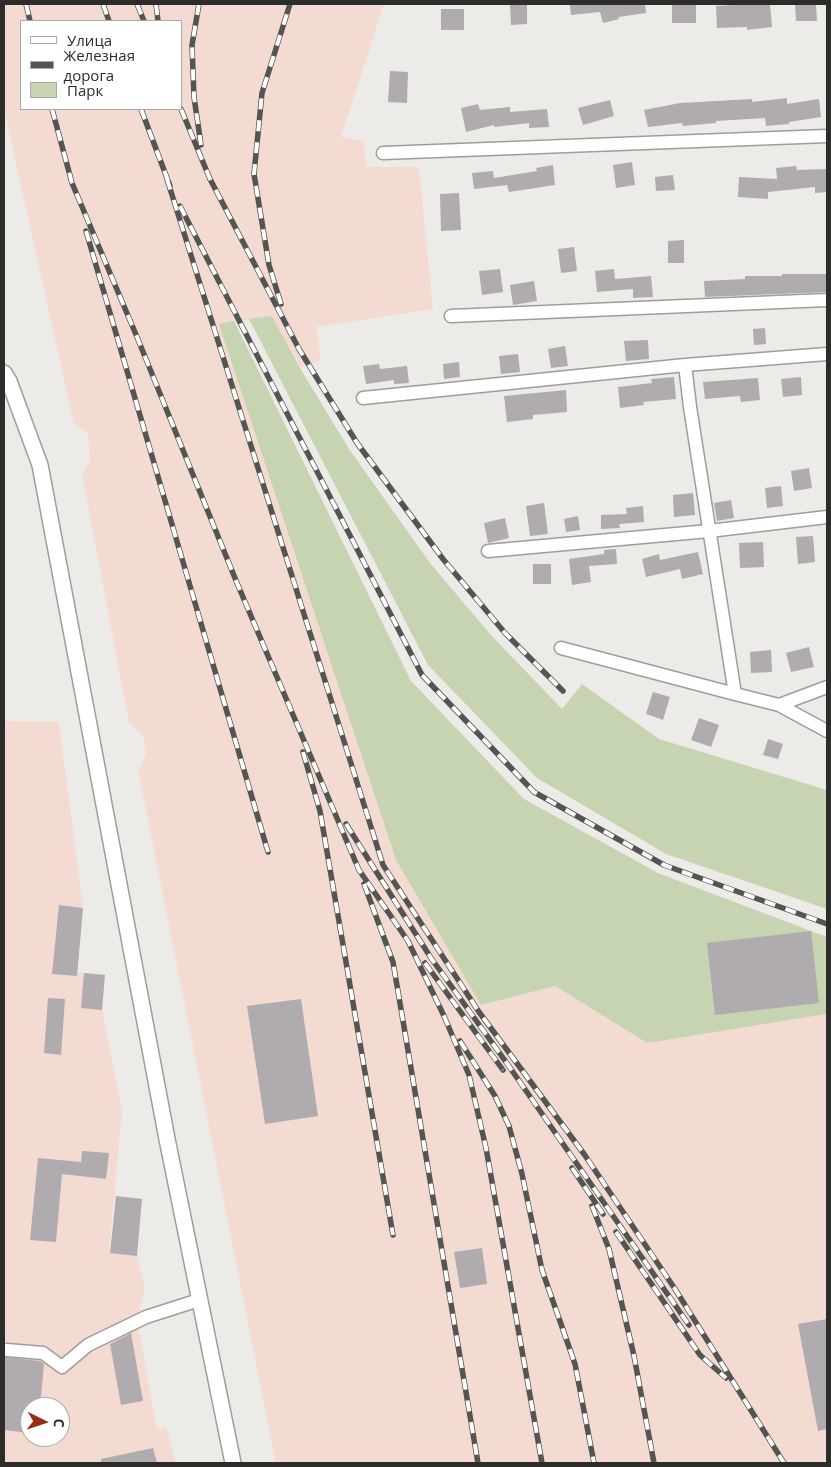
<!DOCTYPE html>
<html>
<head>
<meta charset="utf-8">
<style>
  body { margin:0 }
  #map { position:relative; width:831px; height:1467px; overflow:hidden; background:#ecebe7; font-family:"Open Sans",sans-serif }
  canvas { display:block }
  .frame { position:absolute; inset:0; border:5px solid #2c2c2a; pointer-events:none }
  .legend { position:absolute; left:20px; top:20px; width:162px; height:90px; box-sizing:border-box; background:#fff; border:1px solid #ababaa; margin:0; padding:6px 9px; list-style:none; font-size:15px; color:#2c2c2a }
  .legend li { display:flex; align-items:center; gap:10px; height:25px }
  .legend b { width:25px; border:1px solid #ababaa }
  .north { position:absolute; left:20px; top:1397px; width:50px; height:50px; box-sizing:border-box; background:#fff; border:1px solid #ababaa; border-radius:50%; rotate:94deg; font-size:14px; font-weight:700; line-height:20px; text-align:center; color:#2c2c2a }
  .north::after { content:''; display:block; margin:auto; width:18px; height:22px; background:#973012; clip-path:polygon(50% 0,100% 100%,50% 72%,0 100%) }
</style>
</head>
<body>
<div id="map">
<canvas width="831" height="1467"></canvas>
<div class="frame"></div>
<ul class="legend">
<li><b style="height:6px;background:#fff"></b>Улица</li>
<li><b style="height:6px;background:#545451"></b>Железная дорога</li>
<li><b style="height:14px;background:#c7d4b2"></b>Парк</li>
</ul>
<div class="north">С</div>
</div>
<script>
const ctx = document.querySelector('canvas').getContext('2d');
ctx.lineJoin = 'round';
function fill(path, color) { ctx.fillStyle = color; ctx.fill(path, 'evenodd'); }
const poly = rows => new Path2D(rows.map(r => 'M' + r).join(''));
function stroke(path, color, width, dash) { ctx.strokeStyle = color; ctx.lineWidth = width; ctx.lineCap = dash ? 'butt' : 'round'; ctx.setLineDash(dash || []); ctx.stroke(path); }
const industrial = poly([
  [4,4,384,4,341,137,363,141,367,167,419,167,433,309,316,327,321,360,300,368,272,316,220,324,396,860,481,1004,555,986,647,1043,827,1014,827,1463,276,1463,138,770,146,755,143,736,129,723,82,474,90,462,88,433,74,424,4,110],
  [21,21,181,21,181,109,21,109],
  [4,721,59,722,83,908,77,972,105,975,102,1010,122,1111,109,1252,137,1256,145,1288,137,1320,157,1429,166,1427,176,1463,4,1463],
  [30,1407,60,1407,60,1437,30,1437]
]);
const green = poly([
  [272,316,300,368,349,449,430,563,490,634,562,709,582,684,659,739,827,790,827,909,666,854,537,778,428,665,249,319],
  [234,321,411,681,524,799,658,873,827,937,827,1014,647,1043,555,986,481,1005,396,860,219,324]
]);
const building = poly([
  [510,4,527,4,527,24,511,25],
  [570,4,645,4,646,13,618,17,619,19,603,23,600,12,571,15],
  [672,4,696,4,696,23,672,23],
  [751,4,770,4,772,27,747,30,747,27,717,28,716,6],
  [795,4,816,4,817,21,796,21],
  [441,9,464,9,464,30,441,30],
  [390,71,408,72,407,103,388,102],
  [787,98,787,104,819,99,821,117,789,122,789,124,766,126,765,118,716,121,716,123,683,126,682,123,648,127,644,110,680,103,752,99,752,102],
  [610,100,614,116,583,125,578,108],
  [478,104,480,110,510,107,510,112,547,109,549,127,529,128,529,123,494,127,494,125,466,132,461,108],
  [632,162,635,185,616,188,613,165],
  [553,165,555,185,509,192,507,185,474,189,472,173,493,171,494,178,537,171,536,168],
  [796,166,797,170,827,169,827,192,815,193,815,187,768,192,768,199,738,197,739,177,777,179,776,168],
  [673,175,675,190,656,191,655,177],
  [459,193,461,230,441,231,440,194],
  [684,240,684,263,668,263,668,241],
  [574,247,577,271,561,273,558,249],
  [500,269,503,292,482,295,479,271],
  [614,269,615,279,651,276,653,297,633,298,633,289,597,292,595,271],
  [782,274,827,274,827,292,705,297,704,281,745,279,745,276,782,276],
  [534,281,537,301,513,305,510,285],
  [765,328,766,344,754,345,753,329],
  [648,340,649,359,626,361,624,341],
  [565,346,568,366,551,368,548,349],
  [518,354,520,372,501,374,499,356],
  [459,362,460,377,444,379,443,364],
  [379,364,380,369,407,366,409,383,394,384,394,380,366,384,363,366],
  [674,377,676,399,643,402,644,405,620,408,618,387,652,383,651,379],
  [801,377,802,395,783,397,781,379],
  [758,378,760,400,741,402,740,396,705,399,703,382],
  [566,390,567,412,533,415,533,419,507,422,504,396],
  [809,468,812,488,794,491,791,471],
  [781,486,783,506,767,508,765,488],
  [693,493,695,515,674,517,673,495],
  [731,500,734,518,717,521,714,503],
  [544,503,548,534,530,536,526,506],
  [643,506,644,522,619,524,620,528,601,529,601,515,627,514,626,508],
  [578,516,580,530,566,532,564,519],
  [505,518,509,538,488,543,484,523],
  [813,536,815,562,798,564,796,537],
  [763,542,764,567,740,568,739,543],
  [616,549,617,564,589,566,591,582,572,585,569,559,604,554,604,550],
  [698,552,703,574,682,579,680,569,646,577,642,559,659,554,660,560],
  [533,564,551,564,551,584,533,584],
  [809,647,814,667,791,672,786,653],
  [771,650,772,672,751,673,750,652],
  [653,692,670,697,663,720,646,714],
  [699,718,719,725,711,747,691,740],
  [768,739,783,744,778,759,763,755],
  [59,905,83,908,77,976,52,974],
  [811,931,819,1003,715,1015,707,943],
  [84,973,105,975,102,1010,81,1008],
  [48,998,65,999,61,1055,44,1053],
  [301,999,318,1116,265,1124,247,1006],
  [82,1151,109,1153,106,1179,62,1174,56,1242,30,1240,38,1158,81,1162],
  [116,1196,142,1199,137,1256,110,1253],
  [482,1248,487,1284,460,1288,454,1252],
  [827,1319,827,1429,818,1431,798,1324],
  [131,1333,143,1401,121,1405,110,1344],
  [4,1357,40,1361,44,1364,40,1407,30,1407,30,1433,4,1430],
  [153,1448,157,1463,101,1463,101,1459]
]);
const minor = poly([
  [383,153,827,136],
  [451,316,827,300],
  [685,365,690,407,735,694,779,705,827,731],
  [363,398,685,365,827,354],
  [488,551,709,531,827,517],
  [561,648,735,694],
  [779,705,827,687],
  [7,1350,43,1353,62,1367,88,1345,146,1317,199,1300]
]);
const tertiary = poly([
  [4,373,9,381,40,465,167,1139,233,1463]
]);
const rail = poly([
  [26,4,30,21],
  [103,4,109,21],
  [137,4,144,21],
  [156,4,158,21],
  [199,4,192,45,194,97,201,145],
  [52,109,72,183,137,337,237,583,359,870,408,941,444,1016,469,1075,486,1148,542,1463],
  [141,109,170,186],
  [181,109,210,179,299,349,357,443,443,559,505,633,563,691],
  [167,179,383,865,479,1012,584,1154,675,1289,784,1463],
  [180,206,422,675,534,792,664,865,827,924],
  [86,231,268,852],
  [281,304,269,265,254,174,262,93,290,4],
  [303,752,320,811,393,1235],
  [346,824,431,958,506,1062,689,1325],
  [364,884,393,962,478,1463],
  [425,963,503,1070],
  [460,1041,495,1096,509,1126,522,1174,542,1270,575,1364,594,1463],
  [572,1168,603,1214],
  [592,1206,609,1249,634,1356,654,1463],
  [616,1232,700,1355,726,1378]
]);
fill(industrial, '#f4dbd2');
fill(green, '#c7d4b2');
fill(building, '#afabae');
stroke(minor, '#9f9d99', 15);
stroke(tertiary, '#9f9d99', 18);
stroke(minor, '#fff', 12);
stroke(tertiary, '#fff', 15);
stroke(rail, '#545451', 5.5);
stroke(rail, '#fff', 4, [11]);
</script>
</body>
</html>
